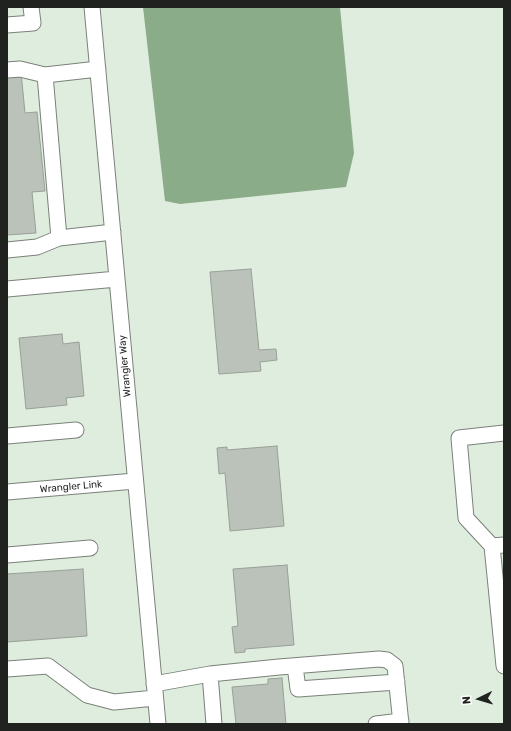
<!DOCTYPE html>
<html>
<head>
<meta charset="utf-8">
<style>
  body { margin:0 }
  #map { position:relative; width:511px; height:731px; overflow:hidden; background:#eef6ed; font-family:Rubik,sans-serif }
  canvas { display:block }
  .frame { position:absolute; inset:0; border:8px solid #1f221f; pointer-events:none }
  .north { position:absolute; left:459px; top:679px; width:40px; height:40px; -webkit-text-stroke:3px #fff; paint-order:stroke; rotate:265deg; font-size:11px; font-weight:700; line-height:16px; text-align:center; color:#1f221f }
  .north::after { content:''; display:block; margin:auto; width:14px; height:18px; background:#1f221f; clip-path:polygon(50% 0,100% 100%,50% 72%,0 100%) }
</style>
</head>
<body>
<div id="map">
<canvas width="511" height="731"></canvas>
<div class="frame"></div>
<div class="north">N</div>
</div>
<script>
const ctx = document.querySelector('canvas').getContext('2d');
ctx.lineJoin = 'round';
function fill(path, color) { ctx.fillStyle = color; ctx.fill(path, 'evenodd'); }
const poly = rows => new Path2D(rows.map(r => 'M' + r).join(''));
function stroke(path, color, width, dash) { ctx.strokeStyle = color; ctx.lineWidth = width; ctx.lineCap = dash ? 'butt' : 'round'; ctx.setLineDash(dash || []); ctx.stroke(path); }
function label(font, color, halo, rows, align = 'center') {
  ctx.font = font + ' Rubik,sans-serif'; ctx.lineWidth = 3.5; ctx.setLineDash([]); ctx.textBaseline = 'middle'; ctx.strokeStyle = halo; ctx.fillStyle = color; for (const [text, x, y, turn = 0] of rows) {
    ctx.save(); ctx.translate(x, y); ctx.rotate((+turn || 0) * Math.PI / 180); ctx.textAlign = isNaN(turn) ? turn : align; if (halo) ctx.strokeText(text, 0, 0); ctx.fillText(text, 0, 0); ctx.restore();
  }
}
const built = poly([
  [7,7,504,7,504,724,7,724]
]);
const water = poly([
  [143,7,340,7,354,153,346,187,180,204,165,201]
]);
const building = poly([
  [21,72,25,113,37,112,45,191,32,192,36,233,7,235,7,73,21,72],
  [251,269,259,350,276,349,277,360,260,362,261,371,219,374,210,272,251,269],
  [62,334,63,344,79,342,84,396,66,398,67,405,26,409,19,338,62,334],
  [277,446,284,526,230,531,225,473,219,474,217,448,227,447,227,450,277,446],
  [287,565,294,645,245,649,245,652,235,653,232,627,238,626,233,569,287,565],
  [83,569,87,636,7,642,7,574,83,569],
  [282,678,286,724,236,724,232,687,268,684,268,679,282,678]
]);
const minor = poly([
  [92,7,158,724],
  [7,25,33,23,31,7],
  [98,69,45,75,59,238,113,232],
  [7,70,20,69,45,75],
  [7,250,37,247,59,238],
  [7,289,117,279],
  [504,433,459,438,466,518,492,546,504,545],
  [7,436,76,430],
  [7,492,135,481],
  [492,546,504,666],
  [7,555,90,548],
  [295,666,298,689,397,682],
  [7,669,48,666,87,695,114,702,155,698],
  [210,674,214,724],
  [154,684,210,674,279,667,379,659,387,660,395,666,401,724],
  [376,724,401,721]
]);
const streetNames = [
  ["Wrangler Way",125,366,-95],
  ["Wrangler Link",71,487,-5]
];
fill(built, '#dfedde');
fill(water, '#8bac89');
fill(building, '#bac2b9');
stroke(building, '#99a098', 1);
stroke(minor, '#7a8179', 17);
stroke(minor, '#fff', 15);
label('10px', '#1f221f', '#fff', streetNames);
</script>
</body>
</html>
